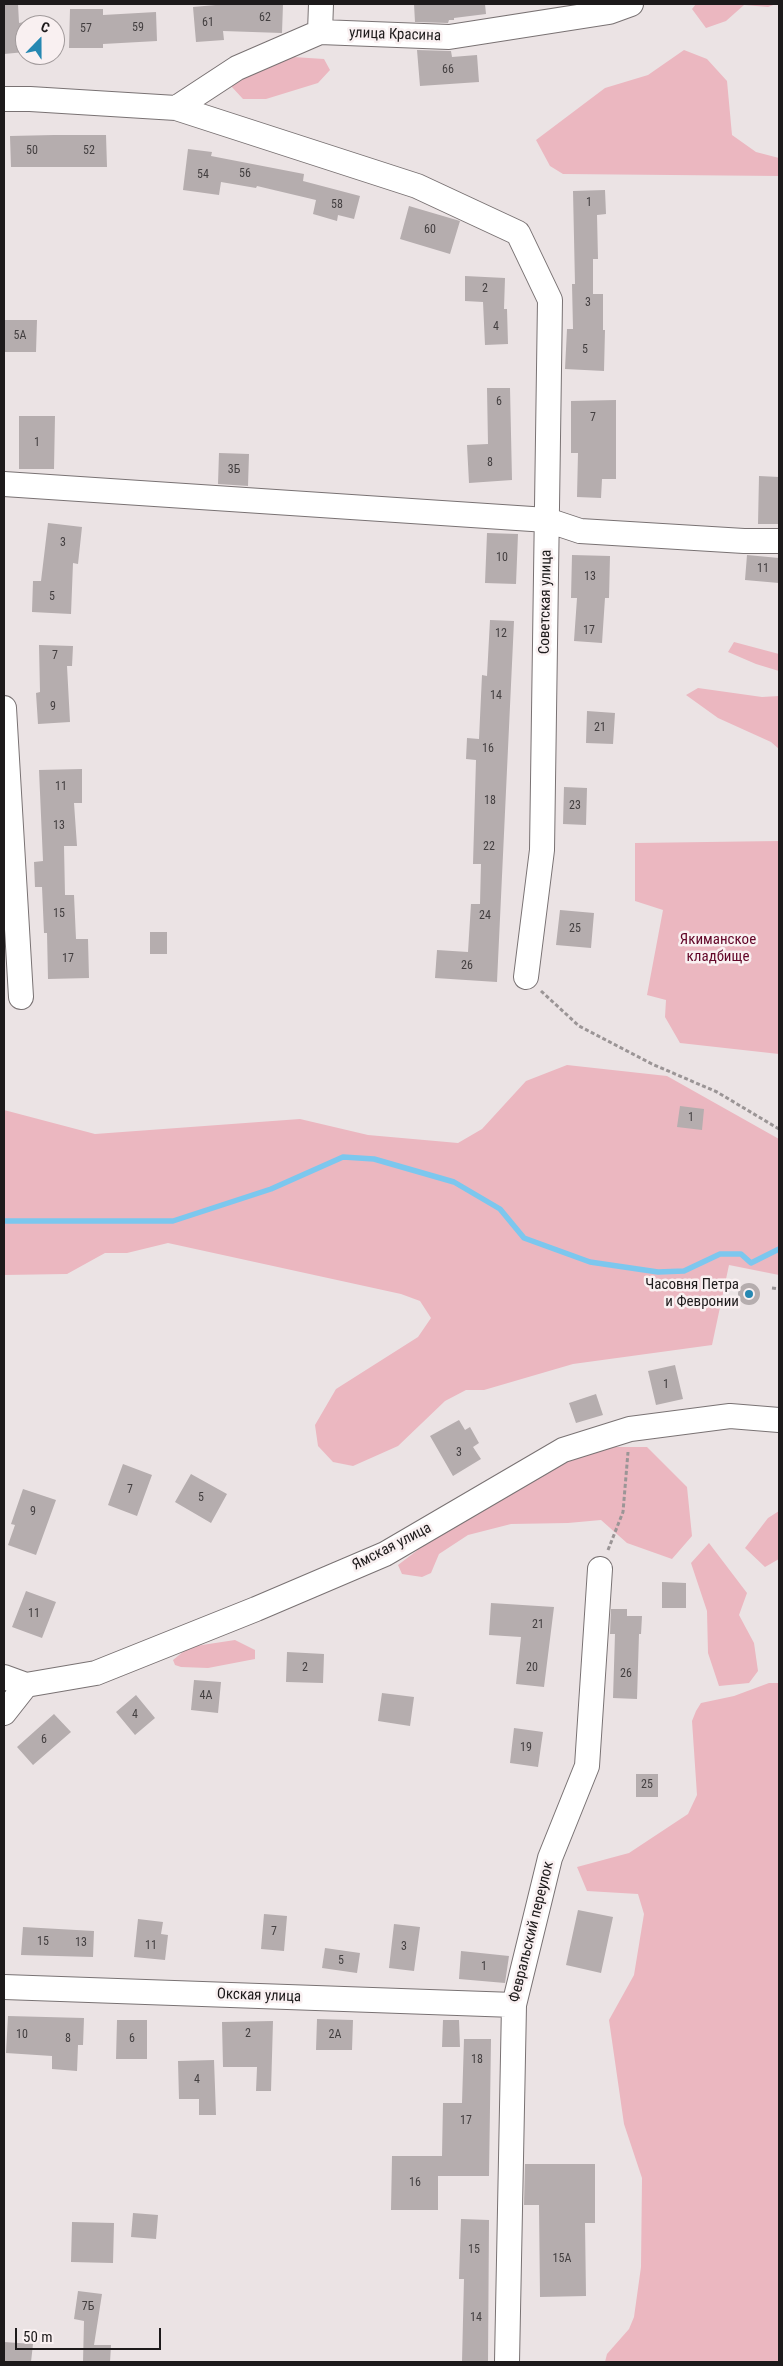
<!DOCTYPE html>
<html>
<head>
<meta charset="utf-8">
<style>
  body { margin:0 }
  #map { position:relative; width:783px; height:2366px; overflow:hidden; background:#ebe3e4; font-family:"Roboto Condensed",sans-serif }
  canvas { display:block }
  .frame { position:absolute; inset:0; border:5px solid #1d1a1b; pointer-events:none }
  .north { position:absolute; left:15px; top:15px; width:50px; height:50px; box-sizing:border-box; background:#f9f0f1; border:1px solid #a19a9b; border-radius:50%; rotate:22deg; font-size:14px; font-weight:700; line-height:20px; text-align:center; color:#1d1a1b }
  .north::after { content:''; display:block; margin:auto; width:18px; height:22px; background:#2688b2; clip-path:polygon(50% 0,100% 100%,50% 72%,0 100%) }
  .scale { position:absolute; left:15px; top:2328px; width:146px; height:22px; box-sizing:border-box; border:2px solid #1d1a1b; border-top:0; padding-left:6px; font-size:15px; line-height:18px; white-space:nowrap; color:#1d1a1b; -webkit-text-stroke:4px #f9f0f1; paint-order:stroke }
</style>
</head>
<body>
<div id="map">
<canvas width="783" height="2366"></canvas>
<div class="frame"></div>
<div class="north">С</div>
<div class="scale">50 m</div>
</div>
<script>
const ctx = document.querySelector('canvas').getContext('2d');
ctx.lineJoin = 'round';
function fill(path, color) { ctx.fillStyle = color; ctx.fill(path, 'evenodd'); }
const poly = rows => new Path2D(rows.map(r => 'M' + r).join(''));
function stroke(path, color, width, dash) { ctx.strokeStyle = color; ctx.lineWidth = width; ctx.lineCap = dash ? 'butt' : 'round'; ctx.setLineDash(dash || []); ctx.stroke(path); }
function label(font, color, halo, rows, align = 'center') {
  ctx.font = font + ' "Roboto Condensed",sans-serif'; ctx.lineWidth = 5; ctx.setLineDash([]); ctx.textBaseline = 'middle'; ctx.strokeStyle = halo; ctx.fillStyle = color; for (const [text, x, y, turn = 0] of rows) {
    ctx.save(); ctx.translate(x, y); ctx.rotate((+turn || 0) * Math.PI / 180); ctx.textAlign = isNaN(turn) ? turn : align; if (halo) ctx.strokeText(text, 0, 0); ctx.fillText(text, 0, 0); ctx.restore();
  }
}
const green = poly([
  [696,4,776,4,768,7,744,5,726,21,706,28,692,9],
  [684,50,707,59,727,81,732,135,756,152,779,158,779,176,563,174,550,166,536,140,605,88,648,75],
  [293,57,324,59,330,70,318,83,266,99,243,99,231,86,246,72],
  [734,642,779,654,779,671,756,664,728,652],
  [698,688,762,697,779,696,779,749,771,742,718,718,686,695],
  [779,841,779,1054,680,1043,665,1017,666,1000,647,995,663,910,635,901,635,843],
  [567,1065,667,1076,779,1139,779,1275,729,1265,712,1345,573,1364,484,1390,466,1390,445,1401,398,1446,353,1466,333,1462,318,1446,315,1425,336,1389,418,1337,431,1318,420,1301,401,1294,168,1243,127,1253,105,1253,67,1274,4,1275,4,1110,95,1134,300,1119,368,1135,458,1143,482,1129,526,1081],
  [611,1447,647,1447,687,1487,692,1536,672,1559,627,1543,601,1520,568,1523,511,1524,468,1535,439,1554,431,1573,422,1577,402,1574,398,1565,436,1536,564,1463],
  [779,1511,779,1559,765,1567,745,1548,768,1518],
  [709,1543,747,1593,739,1615,754,1643,758,1671,749,1683,719,1686,708,1653,707,1611,691,1563],
  [235,1640,255,1650,255,1659,208,1668,181,1667,175,1665,173,1660,189,1647],
  [769,1683,779,1683,779,2362,605,2362,607,2354,629,2329,634,2317,641,2267,642,2178,624,2124,609,2020,634,1975,644,1914,638,1894,587,1891,577,1867,629,1853,688,1814,697,1795,692,1721,696,1711,701,1703,734,1696]
]);
const stream = poly([
  [4,1221,173,1221,271,1189,343,1157,374,1159,454,1182,500,1209,524,1238,590,1262,658,1272,684,1271,720,1254,741,1254,751,1263,779,1249]
]);
const building = poly([
  [4,4,18,4,19,23,24,22,25,52,4,54],
  [227,4,283,4,282,33,223,31,224,40,196,42,193,7],
  [414,4,485,4,486,14,454,18,454,20,449,20,448,23,415,22],
  [70,9,103,9,103,15,156,12,157,41,103,44,103,48,69,48],
  [417,50,451,51,452,57,477,55,479,82,420,86],
  [54,135,106,135,107,167,11,167,10,136],
  [188,149,212,152,211,156,304,174,303,181,360,196,354,219,338,215,337,221,313,214,316,200,257,186,256,188,221,182,219,195,183,190],
  [605,190,606,214,597,215,598,259,593,259,593,294,603,294,603,330,605,330,604,371,565,369,567,329,573,329,572,284,575,284,573,191],
  [409,206,460,221,450,254,400,239],
  [465,276,505,278,504,309,507,309,508,344,485,345,483,302,465,301],
  [4,320,37,320,36,352,4,352],
  [487,388,510,388,512,480,469,483,467,445,488,444],
  [616,400,616,479,602,479,601,498,577,497,578,453,571,453,571,401],
  [19,416,55,416,54,469,19,469],
  [219,453,249,454,248,486,218,484],
  [759,476,779,477,779,524,758,524],
  [48,523,82,527,78,564,73,563,71,614,32,612,33,581,41,581],
  [487,533,518,534,516,584,485,583],
  [572,555,610,556,609,598,605,598,602,643,574,641,577,598,571,598],
  [747,555,779,558,779,583,745,580],
  [490,620,514,621,497,982,435,978,437,950,468,952,471,904,480,904,481,864,473,864,476,760,466,759,467,738,479,739,482,675,487,676],
  [39,645,73,646,72,666,67,666,70,722,38,724,36,693,40,692],
  [587,711,615,713,613,744,586,743],
  [82,769,82,803,74,803,77,846,64,846,65,895,74,895,76,939,88,939,89,978,48,979,47,933,44,933,42,887,35,887,34,862,43,861,39,770],
  [564,787,587,788,586,825,563,824],
  [560,910,594,913,591,948,556,945],
  [150,932,167,932,167,954,150,954],
  [680,1106,704,1109,702,1130,677,1127],
  '738 1294a11 11 0 1 1 22 0a11 11 0 1 1-22 0Z',
  [675,1365,683,1399,656,1405,648,1371],
  [596,1394,603,1415,576,1423,569,1403],
  [459,1420,465,1430,470,1427,479,1443,473,1447,481,1459,453,1476,430,1436],
  [123,1464,152,1475,137,1516,108,1505],
  [191,1474,227,1494,211,1523,175,1502],
  [23,1489,56,1500,36,1555,8,1545,15,1525,11,1524],
  [662,1582,686,1583,686,1608,662,1608],
  [26,1591,56,1602,42,1638,12,1627],
  [491,1603,554,1607,544,1687,516,1684,521,1637,489,1635],
  [611,1609,627,1609,627,1616,642,1616,641,1634,639,1634,637,1699,613,1698,615,1634,610,1634],
  [287,1652,324,1654,323,1683,286,1682],
  [194,1680,221,1682,218,1713,191,1710],
  [382,1693,414,1697,410,1726,378,1721],
  [136,1695,155,1718,135,1735,116,1712],
  [54,1714,71,1732,33,1765,17,1747],
  [514,1728,543,1732,538,1767,510,1763],
  [636,1774,658,1774,658,1797,636,1797],
  [578,1910,613,1917,601,1973,566,1965],
  [264,1914,287,1916,284,1951,261,1949],
  [138,1919,163,1922,161,1934,168,1935,165,1960,134,1957],
  [394,1924,420,1927,414,1971,389,1968],
  [23,1927,94,1931,93,1957,21,1955],
  [325,1948,360,1953,357,1973,322,1968],
  [461,1951,509,1956,505,1983,459,1979],
  [8,2016,84,2018,83,2045,78,2045,77,2071,52,2069,52,2056,6,2053],
  [317,2019,353,2020,352,2050,316,2050],
  [117,2020,147,2020,147,2059,116,2059],
  [443,2020,459,2020,460,2047,442,2047],
  [273,2021,271,2091,256,2091,257,2067,223,2067,222,2022],
  [464,2039,491,2039,489,2176,438,2176,438,2210,391,2210,392,2156,442,2156,443,2103,462,2103],
  [214,2060,216,2115,199,2115,199,2099,179,2099,178,2061],
  [525,2164,595,2164,595,2223,585,2223,586,2296,540,2297,539,2205,524,2205],
  [133,2213,158,2215,156,2239,131,2237],
  [461,2219,489,2220,488,2362,462,2362,464,2279,459,2279],
  [72,2222,114,2223,113,2263,71,2262],
  [78,2291,102,2294,94,2345,111,2345,110,2362,83,2362,84,2321,74,2319],
  [4,2342,33,2344,31,2362,4,2362]
]);
const path = poly([
  [541,991,579,1026,652,1064,717,1092,779,1129],
  [772,1288,779,1289],
  [608,1550,623,1512,628,1452]
]);
const minor = poly([
  [320,32,321,4],
  [4,99,30,99,176,108,237,68,320,32,449,37,609,12,631,4],
  [176,108,417,186,518,233,550,300,542,850,526,977],
  [4,484,547,520,580,531,744,541,779,541],
  [4,708,21,997],
  [4,1677,26,1685,96,1673,256,1609,385,1554,563,1450,630,1429,730,1416,779,1420],
  [4,1713,26,1685],
  [4,1987,514,2005],
  [507,2362,514,2005,550,1858,587,1766,600,1569]
]);
const markers = [
  [749,1294,5,"#2688b2"]
];
const numberNames = [
  ["62",265,18],
  ["61",208,23],
  ["59",138,28],
  ["57",86,29],
  ["66",448,70],
  ["50",32,151],
  ["52",89,151],
  ["56",245,174],
  ["54",203,175],
  ["1",589,203],
  ["58",337,205],
  ["60",430,230],
  ["2",485,289],
  ["3",588,303],
  ["4",496,327],
  ["5А",20,336],
  ["5",585,350],
  ["6",499,402],
  ["7",593,418],
  ["1",37,443],
  ["8",490,463],
  ["3Б",234,470],
  ["3",63,543],
  ["10",502,558],
  ["11",763,569],
  ["13",590,577],
  ["5",52,597],
  ["17",589,631],
  ["12",501,634],
  ["7",55,656],
  ["14",496,696],
  ["9",53,707],
  ["21",600,728],
  ["16",488,749],
  ["11",61,787],
  ["18",490,801],
  ["23",575,806],
  ["13",59,826],
  ["22",489,847],
  ["15",59,914],
  ["24",485,916],
  ["25",575,929],
  ["17",68,959],
  ["26",467,966],
  ["1",691,1118],
  ["1",666,1385],
  ["3",459,1453],
  ["7",130,1490],
  ["5",201,1498],
  ["9",33,1512],
  ["11",34,1614],
  ["21",538,1625],
  ["2",305,1668],
  ["20",532,1668],
  ["26",626,1674],
  ["4А",206,1696],
  ["4",135,1715],
  ["6",44,1740],
  ["19",526,1748],
  ["25",647,1785],
  ["7",274,1932],
  ["15",43,1942],
  ["13",81,1943],
  ["11",151,1946],
  ["3",404,1947],
  ["5",341,1961],
  ["1",484,1967],
  ["2",248,2034],
  ["10",22,2035],
  ["2А",335,2035],
  ["8",68,2039],
  ["6",132,2039],
  ["18",477,2060],
  ["4",197,2080],
  ["17",466,2121],
  ["16",415,2183],
  ["15",474,2250],
  ["15А",562,2259],
  ["7Б",88,2307],
  ["14",476,2318]
];
const streetNames = [
  ["улица Красина",395,35,2],
  ["Советская улица",546,602,-89],
  ["Ямская улица",392,1547,-27],
  ["Февральский переулок",532,1932,-76],
  ["Окская улица",259,1996,2]
];
const parkNames = [
  ["Якиманское",718,940],
  ["кладбище",718,957]
];
const poiNames = [
  ["Часовня Петра",739,1285],
  ["и Февронии",739,1302]
];
fill(green, '#ebb7c0');
stroke(stream, '#7cc7ee', 5.5);
fill(building, '#b5adae');
stroke(minor, '#797273', 26);
stroke(path, '#9b9596', 3, [4, 2.5]);
stroke(minor, '#fff', 24);
for (const [x, y, r, color] of markers) { const dot = new Path2D(); dot.arc(x, y, r, 0, 2 * Math.PI); ctx.fillStyle = color; ctx.fill(dot); stroke(dot, '#f9f0f1', 2); }
label('12px', '#433f40', null, numberNames);
label('15px', '#1d1a1b', '#f9f0f1', streetNames);
label('15px', '#620628', '#f9f0f1', parkNames);
label('15px', '#1d1a1b', '#f9f0f1', poiNames, 'right');
</script>
</body>
</html>
